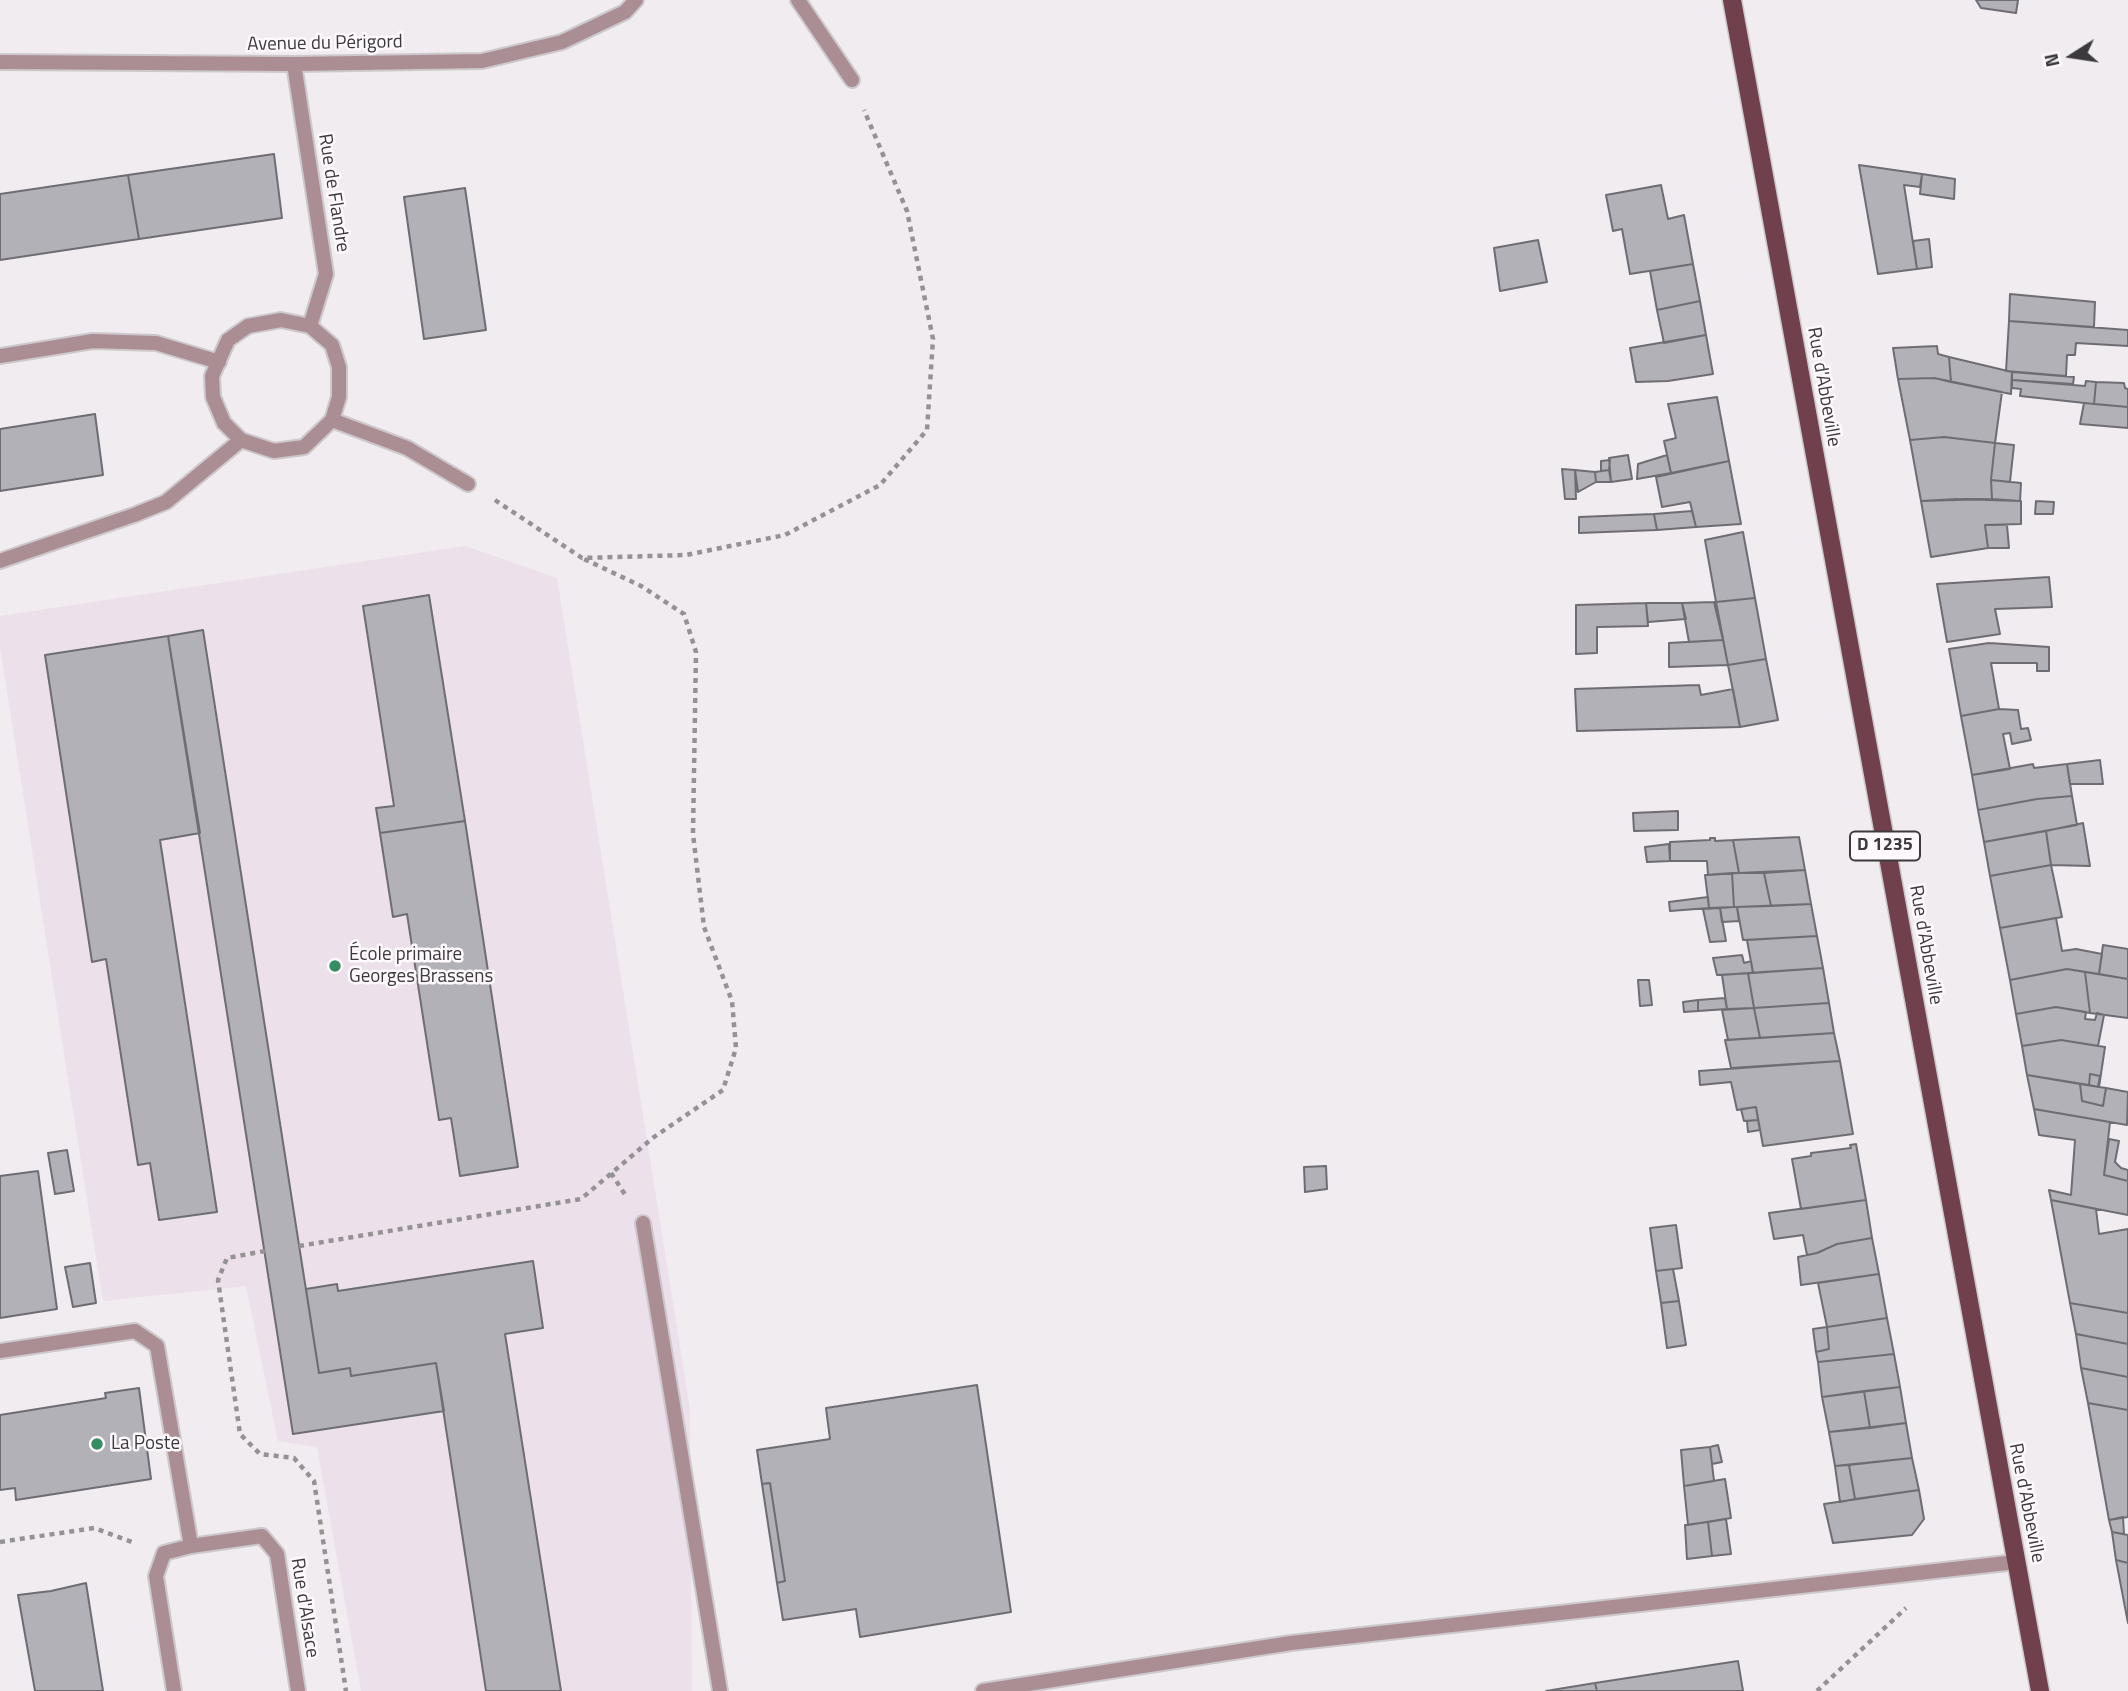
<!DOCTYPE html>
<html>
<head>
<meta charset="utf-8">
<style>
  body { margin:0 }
  #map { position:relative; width:2128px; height:1691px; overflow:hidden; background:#f1ecf0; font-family:"Titillium Web",sans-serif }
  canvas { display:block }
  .north { position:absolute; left:2037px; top:21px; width:70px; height:70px; -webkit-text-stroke:5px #fef9fd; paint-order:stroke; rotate:258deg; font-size:19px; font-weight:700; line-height:28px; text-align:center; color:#3c3a3c }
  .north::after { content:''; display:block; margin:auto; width:24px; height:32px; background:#3c3a3c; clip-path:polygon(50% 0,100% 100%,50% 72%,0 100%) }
</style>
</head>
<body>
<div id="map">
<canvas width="2128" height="1691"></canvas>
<div class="north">N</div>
</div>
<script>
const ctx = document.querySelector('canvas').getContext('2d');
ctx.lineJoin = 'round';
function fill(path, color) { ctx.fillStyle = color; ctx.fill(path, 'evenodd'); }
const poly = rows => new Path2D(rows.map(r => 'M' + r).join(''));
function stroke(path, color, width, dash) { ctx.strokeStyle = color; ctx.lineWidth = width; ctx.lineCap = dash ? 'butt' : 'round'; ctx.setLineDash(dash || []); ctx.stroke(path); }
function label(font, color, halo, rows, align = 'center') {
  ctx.font = font + ' "Titillium Web",sans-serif'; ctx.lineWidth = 5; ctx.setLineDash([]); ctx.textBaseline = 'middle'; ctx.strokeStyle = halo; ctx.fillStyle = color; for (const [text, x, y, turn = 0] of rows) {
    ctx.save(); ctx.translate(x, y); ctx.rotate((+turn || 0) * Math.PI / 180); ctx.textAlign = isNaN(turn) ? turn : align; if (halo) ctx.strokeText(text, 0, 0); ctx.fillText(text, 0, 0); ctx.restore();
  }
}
const built = poly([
  [465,546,557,578,690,1409,692,1691,361,1691,317,1447,278,1441,246,1286,103,1301,0,647,0,616]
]);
const building = poly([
  [1976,0,2018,0,2016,13,1981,8,1976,0],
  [274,154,282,218,139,239,128,175,274,154],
  [1859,165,1922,174,1920,187,1904,185,1917,269,1878,274,1859,165],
  [1922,174,1955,179,1954,199,1920,194,1922,174],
  [128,175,139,239,0,260,0,194,128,175],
  [1661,185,1668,219,1684,215,1693,264,1630,274,1622,229,1613,231,1606,195,1661,185],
  [465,188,486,330,424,339,404,197,465,188],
  [1929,239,1932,267,1917,269,1913,241,1929,239],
  [1538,240,1547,282,1500,291,1494,248,1538,240],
  [1693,264,1700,301,1657,310,1650,271,1693,264],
  [2010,294,2095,302,2094,327,2009,321,2010,294],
  [1700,301,1706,335,1664,343,1657,310,1700,301],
  [2009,321,2128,330,2128,346,2076,343,2075,355,2067,355,2066,376,2006,371,2009,321],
  [1706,335,1713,374,1668,381,1636,382,1630,348,1706,335],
  [1937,346,1938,354,1949,357,1951,382,1934,378,1898,379,1893,348,1937,346],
  [1949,357,2012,372,2011,394,1951,382,1949,357],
  [2012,372,2074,377,2073,384,2012,380,2012,372],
  [1934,378,2002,392,1995,443,1944,437,1910,440,1898,379,1934,378],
  [2012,380,2085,386,2086,381,2096,382,2094,404,2020,396,2021,389,2012,388,2012,380],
  [2096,382,2124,383,2125,388,2128,389,2128,407,2094,404,2096,382],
  [1717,397,1729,461,1671,473,1664,441,1676,438,1668,404,1717,397],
  [2084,403,2128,407,2128,428,2080,424,2084,403],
  [95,414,103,475,0,491,0,429,95,414],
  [1944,437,1995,443,1991,480,1992,499,1921,501,1910,440,1944,437],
  [1995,443,2014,445,2010,482,1991,480,1995,443],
  [1628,455,1632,479,1611,482,1609,458,1628,455],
  [1667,455,1671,473,1637,479,1638,464,1667,455],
  [1610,460,1609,470,1601,471,1601,461,1610,460],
  [1729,461,1741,524,1696,527,1690,502,1662,507,1656,477,1729,461],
  [1562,469,1575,470,1576,499,1565,499,1562,469],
  [1575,470,1595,472,1596,482,1578,492,1575,470],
  [1609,470,1611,482,1596,482,1595,472,1609,470],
  [1991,480,2021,483,2020,501,1992,499,1991,480],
  [1957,499,2021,501,2021,524,1985,525,1988,548,1931,557,1921,501,1957,499],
  [2036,501,2054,502,2053,514,2035,514,2036,501],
  [1692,511,1696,527,1657,530,1654,514,1692,511],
  [1654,514,1657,530,1579,533,1579,517,1654,514],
  [1985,525,2007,525,2009,548,1988,548,1985,525],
  [1743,532,1755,598,1716,602,1705,540,1743,532],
  [2049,577,2052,607,1995,609,2000,634,1947,642,1937,584,2049,577],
  [429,595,465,821,380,833,376,808,394,806,363,606,429,595],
  [1755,598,1766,659,1728,665,1716,602,1755,598],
  [1714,602,1723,640,1689,642,1682,603,1714,602],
  [1646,603,1682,603,1686,619,1648,622,1646,603],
  [1646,603,1648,626,1597,627,1597,653,1576,654,1576,605,1646,603],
  [203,630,319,1373,350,1368,351,1376,436,1363,444,1411,293,1434,168,636,203,630],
  [168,636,200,833,160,840,217,1212,159,1220,150,1163,138,1165,106,959,92,962,45,655,168,636],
  [1723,640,1728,665,1669,667,1669,643,1723,640],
  [1989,643,2049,647,2049,671,2037,671,2037,663,1991,663,1999,709,1961,716,1949,649,1989,643],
  [1766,659,1778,720,1740,727,1728,665,1766,659],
  [1699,685,1701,695,1733,689,1740,727,1577,731,1575,689,1699,685],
  [1999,709,2018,710,2021,729,2028,728,2031,740,2012,744,2010,733,2003,734,2010,769,1972,775,1961,716,1999,709],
  [2100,760,2103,784,2070,784,2067,764,2100,760],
  [2033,764,2034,768,2067,764,2072,796,2037,799,1978,810,1972,775,2033,764],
  [2072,796,2077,825,1984,842,1978,810,2037,799,2072,796],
  [1678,811,1678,830,1634,831,1633,813,1678,811],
  [465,821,518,1167,460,1176,451,1118,439,1120,407,914,393,917,380,833,465,821],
  [2083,823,2090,866,2051,865,2046,831,2083,823],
  [2046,831,2051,865,1990,876,1984,842,2046,831],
  [1799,837,1805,870,1739,873,1733,840,1799,837],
  [1710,838,1715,838,1715,841,1733,840,1739,873,1708,875,1707,861,1670,861,1670,842,1710,840,1710,838],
  [1669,844,1670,861,1647,862,1645,847,1669,844],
  [2051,865,2062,917,2000,928,1990,876,2051,865],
  [1805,870,1811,904,1771,906,1764,873,1805,870],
  [1732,873,1764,873,1771,906,1734,907,1732,873],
  [1732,873,1734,907,1709,908,1705,875,1732,873],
  [1708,897,1709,908,1670,911,1669,902,1708,897],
  [1811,904,1817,936,1743,940,1737,907,1811,904],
  [1734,907,1737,907,1739,921,1722,922,1720,908,1734,907],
  [1720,908,1726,941,1710,942,1703,909,1720,908],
  [2056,918,2062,951,2076,949,2102,954,2099,974,2067,969,2010,980,2000,928,2056,918],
  [1817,936,1823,968,1753,973,1747,940,1817,936],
  [2103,945,2128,949,2128,979,2099,974,2103,945],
  [1742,955,1744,963,1751,961,1753,973,1717,975,1713,958,1742,955],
  [1823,968,1829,1003,1754,1008,1748,973,1823,968],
  [2067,969,2085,972,2090,1013,2056,1007,2016,1014,2010,980,2067,969],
  [2085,972,2128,979,2128,1018,2090,1013,2085,972],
  [1748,973,1754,1008,1727,1009,1722,975,1748,973],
  [1638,980,1649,980,1652,1005,1640,1006,1638,980],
  [1725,998,1727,1009,1698,1011,1698,1000,1725,998],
  [1698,1000,1698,1011,1684,1012,1683,1002,1698,1000],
  [1829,1003,1834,1033,1760,1038,1754,1008,1829,1003],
  [2056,1007,2086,1012,2085,1019,2095,1020,2097,1013,2104,1015,2098,1046,2061,1040,2022,1046,2016,1014,2056,1007],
  [1754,1008,1760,1038,1728,1040,1722,1010,1754,1008],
  [1834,1033,1840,1061,1731,1068,1725,1040,1834,1033],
  [2061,1040,2105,1047,2099,1087,2100,1076,2090,1074,2089,1085,2027,1075,2022,1046,2061,1040],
  [1840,1061,1853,1134,1763,1146,1756,1107,1737,1110,1731,1082,1700,1085,1699,1071,1840,1061],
  [2090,1074,2100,1076,2098,1087,2089,1085,2090,1074],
  [2027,1075,2080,1084,2082,1101,2103,1106,2106,1088,2128,1092,2127,1125,2034,1109,2027,1075],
  [2080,1084,2106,1088,2103,1106,2082,1101,2080,1084],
  [1756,1107,1758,1120,1744,1121,1741,1109,1756,1107],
  [2034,1109,2110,1122,2104,1175,2128,1181,2128,1215,2051,1200,2049,1190,2071,1195,2075,1140,2039,1135,2034,1109],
  [1758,1120,1760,1130,1748,1132,1747,1121,1758,1120],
  [2109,1139,2119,1141,2115,1162,2121,1168,2128,1170,2128,1181,2104,1175,2109,1139],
  [1856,1144,1866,1200,1801,1209,1792,1159,1811,1156,1811,1153,1851,1148,1850,1145,1856,1144],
  [67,1150,74,1191,55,1194,48,1153,67,1150],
  [1326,1166,1327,1189,1305,1192,1304,1167,1326,1166],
  [38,1171,57,1309,0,1318,0,1176,38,1171],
  [1866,1200,1872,1238,1837,1244,1817,1253,1807,1255,1803,1235,1774,1239,1769,1213,1866,1200],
  [2051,1200,2096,1209,2099,1234,2128,1229,2128,1313,2070,1303,2051,1200],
  [1676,1225,1682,1268,1656,1271,1650,1228,1676,1225],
  [1872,1238,1879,1274,1801,1285,1798,1257,1817,1253,1837,1244,1872,1238],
  [533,1261,543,1328,505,1334,561,1691,486,1691,436,1363,351,1376,350,1368,319,1373,306,1289,337,1284,338,1291,533,1261],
  [90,1263,96,1303,73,1307,65,1267,90,1263],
  [1673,1269,1679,1301,1661,1303,1656,1271,1673,1269],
  [1879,1274,1887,1318,1827,1327,1818,1283,1879,1274],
  [1679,1301,1686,1345,1667,1348,1661,1303,1679,1301],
  [2070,1303,2128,1313,2128,1344,2076,1334,2070,1303],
  [1887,1318,1894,1354,1818,1362,1816,1352,1829,1349,1827,1327,1887,1318],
  [1827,1327,1829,1349,1816,1352,1813,1329,1827,1327],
  [2076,1334,2128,1344,2128,1377,2081,1368,2076,1334],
  [1894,1354,1900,1387,1822,1397,1818,1362,1894,1354],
  [2081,1368,2128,1377,2128,1410,2088,1403,2081,1368],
  [977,1385,1011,1612,860,1637,856,1609,783,1620,777,1583,785,1581,770,1483,762,1484,757,1450,830,1439,826,1408,977,1385],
  [1900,1387,1906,1423,1870,1428,1864,1391,1900,1387],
  [139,1388,151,1479,16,1500,15,1488,0,1490,0,1415,106,1398,105,1393,139,1388],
  [1864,1391,1870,1428,1829,1432,1822,1397,1864,1391],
  [2088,1403,2128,1410,2128,1517,2109,1520,2088,1403],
  [1906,1423,1912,1458,1835,1466,1829,1432,1906,1423],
  [1718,1445,1722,1462,1712,1464,1710,1447,1718,1445],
  [1710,1447,1714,1481,1684,1486,1681,1450,1710,1447],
  [1912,1458,1919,1490,1855,1499,1849,1465,1912,1458],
  [1849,1465,1855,1499,1840,1502,1835,1466,1849,1465],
  [1725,1479,1731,1518,1688,1525,1684,1486,1725,1479],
  [770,1483,785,1581,777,1583,762,1484,770,1483],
  [1919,1490,1924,1519,1912,1535,1833,1543,1824,1504,1919,1490],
  [2123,1517,2124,1534,2112,1532,2109,1520,2123,1517],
  [1726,1519,1731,1554,1712,1556,1708,1522,1726,1519],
  [1708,1522,1712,1556,1687,1559,1685,1525,1708,1522],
  [2112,1532,2128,1535,2128,1563,2116,1560,2112,1532],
  [2116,1560,2128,1563,2128,1623,2116,1560],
  [86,1583,103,1691,35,1691,18,1595,51,1591,86,1583],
  [1738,1661,1743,1691,1597,1691,1595,1683,1738,1661],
  [1595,1683,1597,1691,1546,1691,1595,1683]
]);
const path = poly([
  [495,500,582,558,686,555,785,535,880,485,927,430,933,339,907,211,864,110],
  [611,1173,626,1196],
  [299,1246,581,1199,654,1137,723,1090,736,1048,732,1001,704,927,693,834,696,652,684,614,641,586,582,558],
  [265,1251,227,1258,218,1280,240,1434,260,1454,294,1458,314,1481,346,1691],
  [0,1542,94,1528,132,1542],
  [1817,1691,1906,1608]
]);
const lane = poly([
  [0,561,134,515,166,502,241,440],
  [643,1223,720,1691],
  [174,1691,156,1576,164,1553,191,1546,262,1536,277,1554,298,1691]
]);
const street = poly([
  [798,0,852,80],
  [0,62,294,64,482,61,562,42,625,12,636,0],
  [294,64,326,274,310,326],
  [281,320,310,326,332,345,339,367,339,397,332,420,304,447,274,451,241,440,224,423,213,397,212,376,228,340,248,326,281,320],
  [0,356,93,341,156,343,219,362],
  [332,420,407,448,468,484],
  [0,1351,135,1331,157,1346,191,1546],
  [983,1691,1291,1643,2016,1562]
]);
const primary = poly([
  [1732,0,2040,1691]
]);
const markers = [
  [335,966,7,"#368d61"],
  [97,1444,7,"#368d61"]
];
const shields = [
  [1885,846,70]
];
const shieldNames = [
  ["D 1235",1885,846]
];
const streetNames = [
  ["Avenue du Périgord",325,44,-1],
  ["Rue de Flandre",333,193,81],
  ["Rue d'Abbeville",1823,387,80],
  ["Rue d'Abbeville",1925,945,80],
  ["Rue d'Abbeville",2026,1503,79],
  ["Rue d'Alsace",304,1608,81]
];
const poiNames = [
  ["École primaire",349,955],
  ["Georges Brassens",349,977],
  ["La Poste",111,1444]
];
fill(built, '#ece0ea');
fill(building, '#b2b1b7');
stroke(building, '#6e6d73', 2);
stroke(lane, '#cdc8cc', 18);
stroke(street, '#cdc8cc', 18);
stroke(primary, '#cdc8cc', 21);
stroke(path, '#959295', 4.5, [5, 5]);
stroke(lane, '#ab8e94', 14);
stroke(street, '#ab8e94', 14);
stroke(primary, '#70404c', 18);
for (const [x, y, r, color] of markers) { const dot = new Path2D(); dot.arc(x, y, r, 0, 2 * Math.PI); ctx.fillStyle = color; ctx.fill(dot); stroke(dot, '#fef9fd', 2.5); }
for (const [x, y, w] of shields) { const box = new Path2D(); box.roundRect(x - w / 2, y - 14.5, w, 29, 5); ctx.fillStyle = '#fef9fd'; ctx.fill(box); stroke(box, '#3c3a3c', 2); }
label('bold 18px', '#3c3a3c', null, shieldNames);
label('19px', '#3c3a3c', '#fef9fd', streetNames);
label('19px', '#3c3a3c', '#fef9fd', poiNames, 'left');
</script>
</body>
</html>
